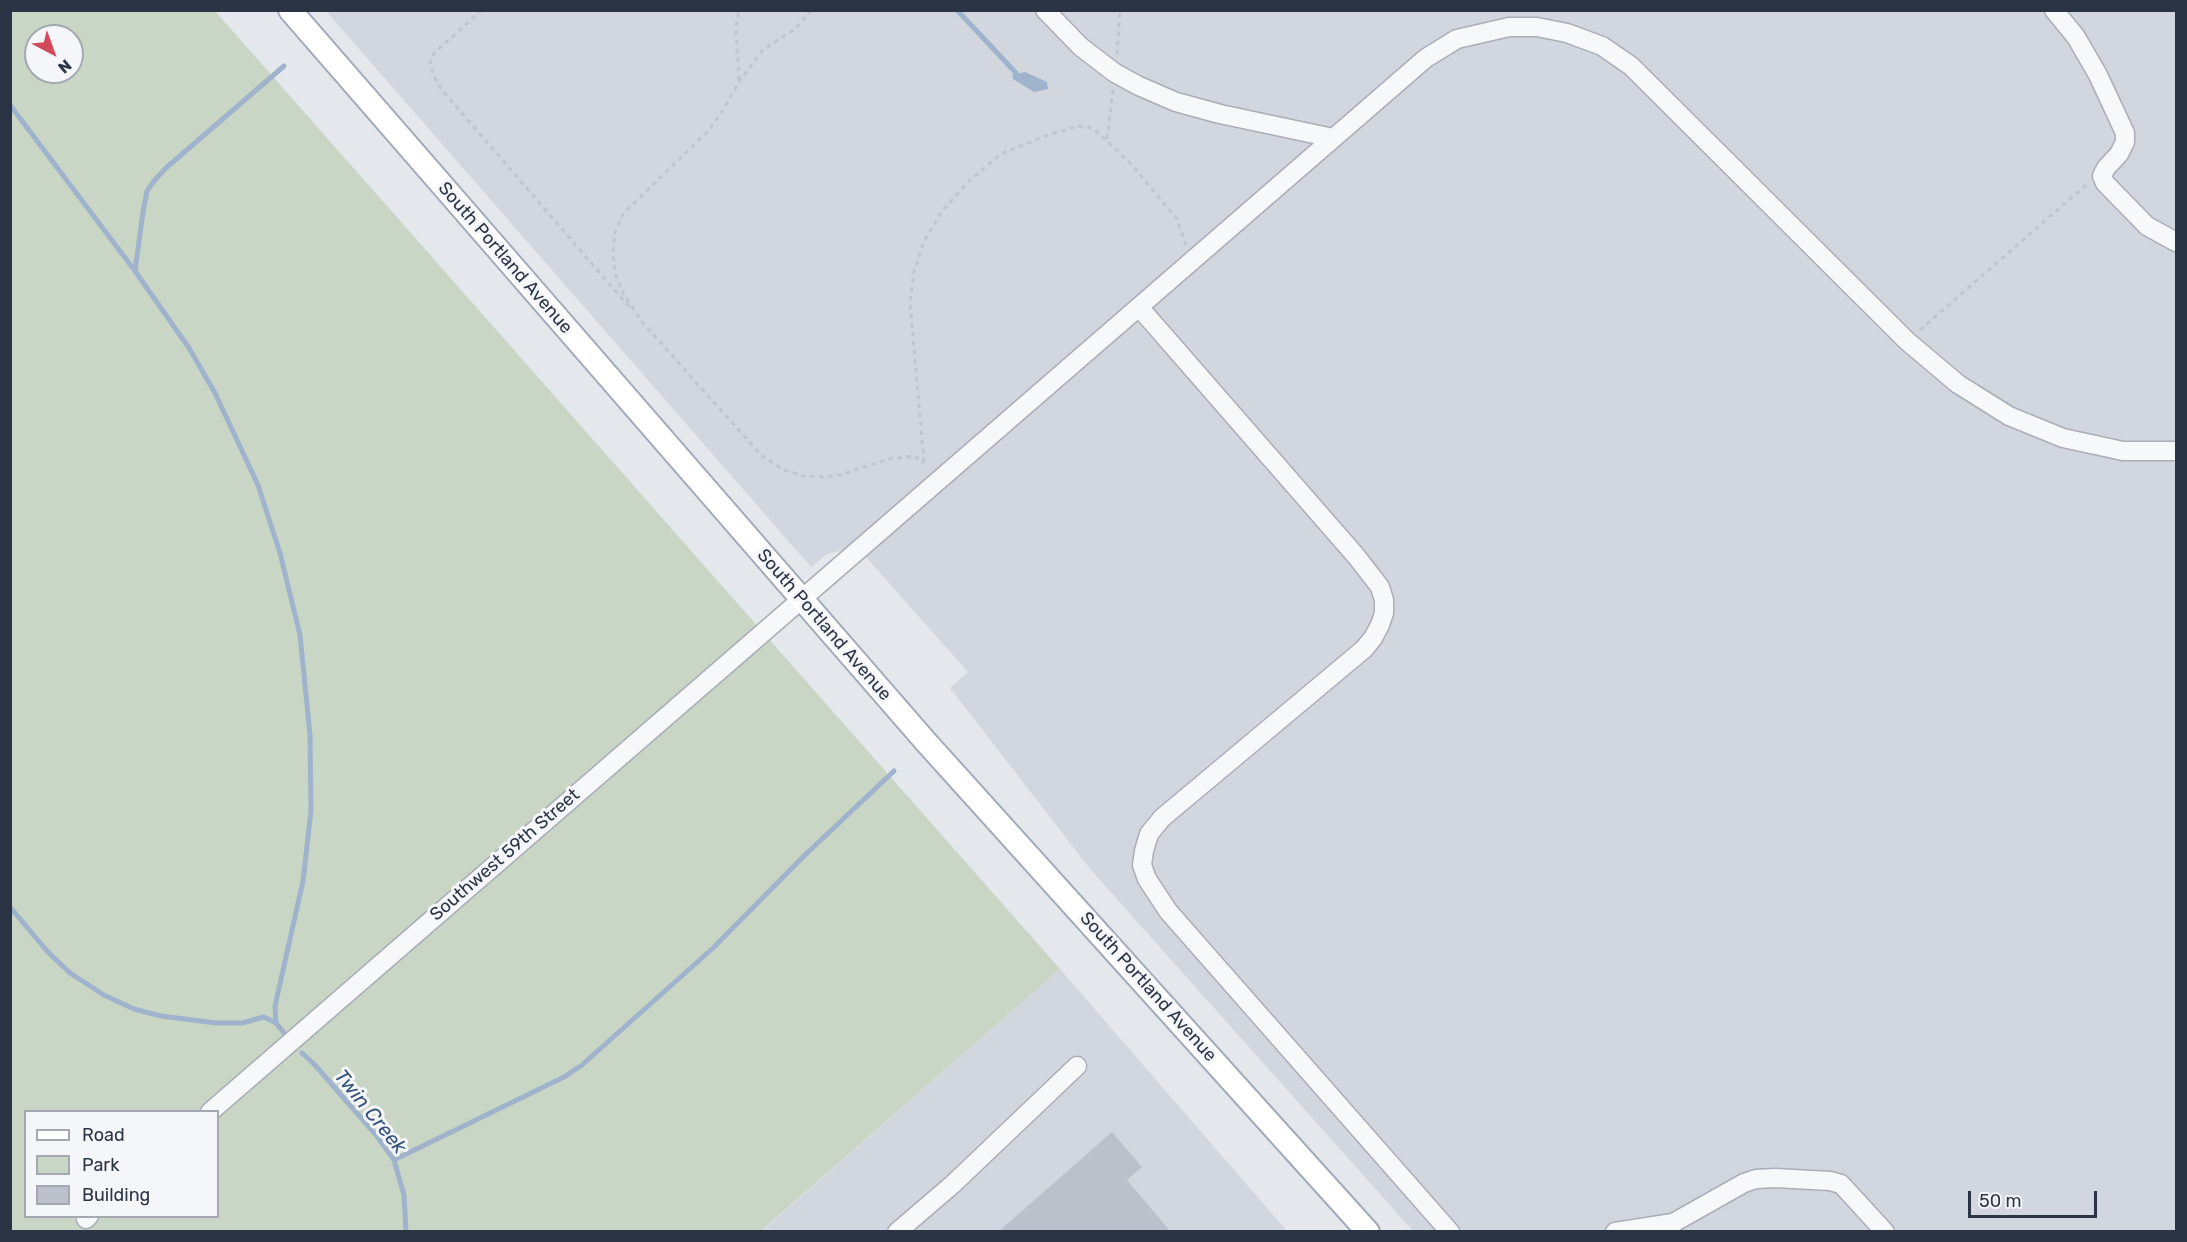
<!DOCTYPE html>
<html>
<head>
<meta charset="utf-8">
<style>
  body { margin:0 }
  #map { position:relative; width:2187px; height:1242px; overflow:hidden; background:#e4e7ec; font-family:Rubik,sans-serif }
  canvas { display:block }
  .frame { position:absolute; inset:0; border:12px solid #2b3445; pointer-events:none }
  .legend { position:absolute; left:24px; top:1110px; width:195px; height:108px; box-sizing:border-box; background:#f4f6f9; border:2px solid #a4a8b1; margin:0; padding:8px 10px; list-style:none; font-size:18px; color:#2b3445 }
  .legend li { display:flex; align-items:center; gap:12px; height:30px }
  .legend b { width:30px; border:2px solid #a4a8b1 }
  .north { position:absolute; left:24px; top:24px; width:60px; height:60px; box-sizing:border-box; background:#f4f6f9; border:2px solid #a4a8b1; border-radius:50%; rotate:139deg; font-size:16px; font-weight:700; line-height:24px; text-align:center; color:#2b3445 }
  .north::after { content:''; display:block; margin:auto; width:21px; height:27px; background:#d1495b; clip-path:polygon(50% 0,100% 100%,50% 72%,0 100%) }
  .scale { position:absolute; left:1968px; top:1191px; width:129px; height:27px; box-sizing:border-box; border:3px solid #2b3445; border-top:0; padding-left:8px; font-size:18px; line-height:21px; white-space:nowrap; color:#2b3445; -webkit-text-stroke:4px #f4f6f9; paint-order:stroke }
</style>
</head>
<body>
<div id="map">
<canvas width="2187" height="1242"></canvas>
<div class="frame"></div>
<ul class="legend">
<li><b style="height:8px;background:#fff"></b>Road</li>
<li><b style="height:16px;background:#c9d6c5"></b>Park</li>
<li><b style="height:16px;background:#bbc0ca"></b>Building</li>
</ul>
<div class="north">N</div>
<div class="scale">50 m</div>
</div>
<script>
const ctx = document.querySelector('canvas').getContext('2d');
ctx.lineJoin = 'round';
function fill(path, color) { ctx.fillStyle = color; ctx.fill(path, 'evenodd'); }
const poly = rows => new Path2D(rows.map(r => 'M' + r).join(''));
function stroke(path, color, width, dash) { ctx.strokeStyle = color; ctx.lineWidth = width; ctx.lineCap = dash ? 'butt' : 'round'; ctx.setLineDash(dash || []); ctx.stroke(path); }
function label(font, color, halo, rows, align = 'center') {
  ctx.font = font + ' Rubik,sans-serif'; ctx.lineWidth = 6; ctx.setLineDash([]); ctx.textBaseline = 'middle'; ctx.strokeStyle = halo; ctx.fillStyle = color; for (const [text, x, y, turn = 0] of rows) {
    ctx.save(); ctx.translate(x, y); ctx.rotate((+turn || 0) * Math.PI / 180); ctx.textAlign = isNaN(turn) ? turn : align; if (halo) ctx.strokeText(text, 0, 0); ctx.fillText(text, 0, 0); ctx.restore();
  }
}
const built = poly([
  [326,11,2176,11,2176,1231,1413,1231,1091,870,950,688,968,672,857,547,827,554,811,567],
  [1060,969,1287,1231,761,1232]
]);
const green = poly([
  [10,11,215,11,1060,969,761,1231,11,1231],
  [36,36,72,36,72,72,36,72],
  [26,1112,218,1112,218,1216,26,1216]
]);
const water = poly([
  [1025,72,1047,82,1048,89,1034,92,1013,79,1012,75]
]);
const stream = poly([
  [957,10,1016,73],
  [10,105,135,271,189,348,215,393,258,485,280,553,300,635,310,735,311,811,303,881,275,1006,276,1023],
  [135,271,143,212,147,191,154,181,166,168,284,66],
  [10,907,47,951,70,973,104,995,134,1009,161,1016,216,1023,242,1023,264,1017,276,1023,284,1033],
  [302,1053,314,1064,376,1135,394,1160,404,1195,406,1232],
  [394,1160,564,1077,582,1065,713,948,805,855,894,771]
]);
const building = poly([
  [1112,1132,1142,1167,1127,1180,1171,1232,998,1232]
]);
const path = poly([
  [482,10,434,53,430,63,433,75,442,90,631,309],
  [811,10,796,28,763,50,739,82,723,110,709,130,623,214,615,233,613,254,615,273,624,295,643,323,761,455,782,469,803,476,823,477,840,475,889,459,914,456,924,463],
  [1117,54,1120,10],
  [739,80,736,28,739,10],
  [1107,139,1113,90],
  [1920,330,2087,184],
  [924,462,910,302,914,272,924,241,943,210,971,179,1001,154,1045,136,1078,126,1093,128,1131,164,1177,219,1186,245]
]);
const minor = poly([
  [1045,10,1081,47,1115,73,1139,86,1176,102,1220,114,1333,138],
  [2054,10,2076,37,2098,75,2125,133,2125,142,2119,154,2106,168,2102,176,2105,183,2147,226,2176,242],
  [1139,307,1356,556,1380,587,1384,600,1384,613,1380,625,1373,638,1364,649,1162,818,1149,834,1144,851,1142,865,1147,879,1168,911,1450,1232],
  [210,1112,1426,58,1457,39,1509,27,1537,27,1567,33,1602,46,1631,66,1907,341,1958,384,2009,416,2063,438,2123,451,2176,451],
  [86,1219,89,1216],
  [897,1232,952,1185,1077,1066],
  [1615,1232,1673,1223,1744,1183,1756,1179,1775,1178,1830,1181,1841,1184,1885,1232]
]);
const major = poly([
  [290,10,926,742,1368,1232]
]);
const streetNames = [
  ["South Portland Avenue",505,258,49],
  ["South Portland Avenue",824,625,49],
  ["Southwest 59th Street",505,855,-41],
  ["South Portland Avenue",1148,987,48]
];
const waterNames = [
  ["Twin Creek",370,1112,51]
];
fill(built, '#d2d6de');
fill(green, '#c9d6c5');
fill(water, '#9fb4cc');
stroke(stream, '#9fb4cc', 5);
fill(building, '#bbc0ca');
stroke(minor, '#a9aeb7', 21);
stroke(major, '#a3abb8', 26);
stroke(path, '#c2c5cb', 3, [4.5, 4.5]);
stroke(minor, '#f7f8fa', 18);
stroke(major, '#fff', 22);
label('18px', '#2b3445', '#f4f6f9', streetNames);
label('italic 20px', '#34527a', '#f4f6f9', waterNames);
</script>
</body>
</html>
